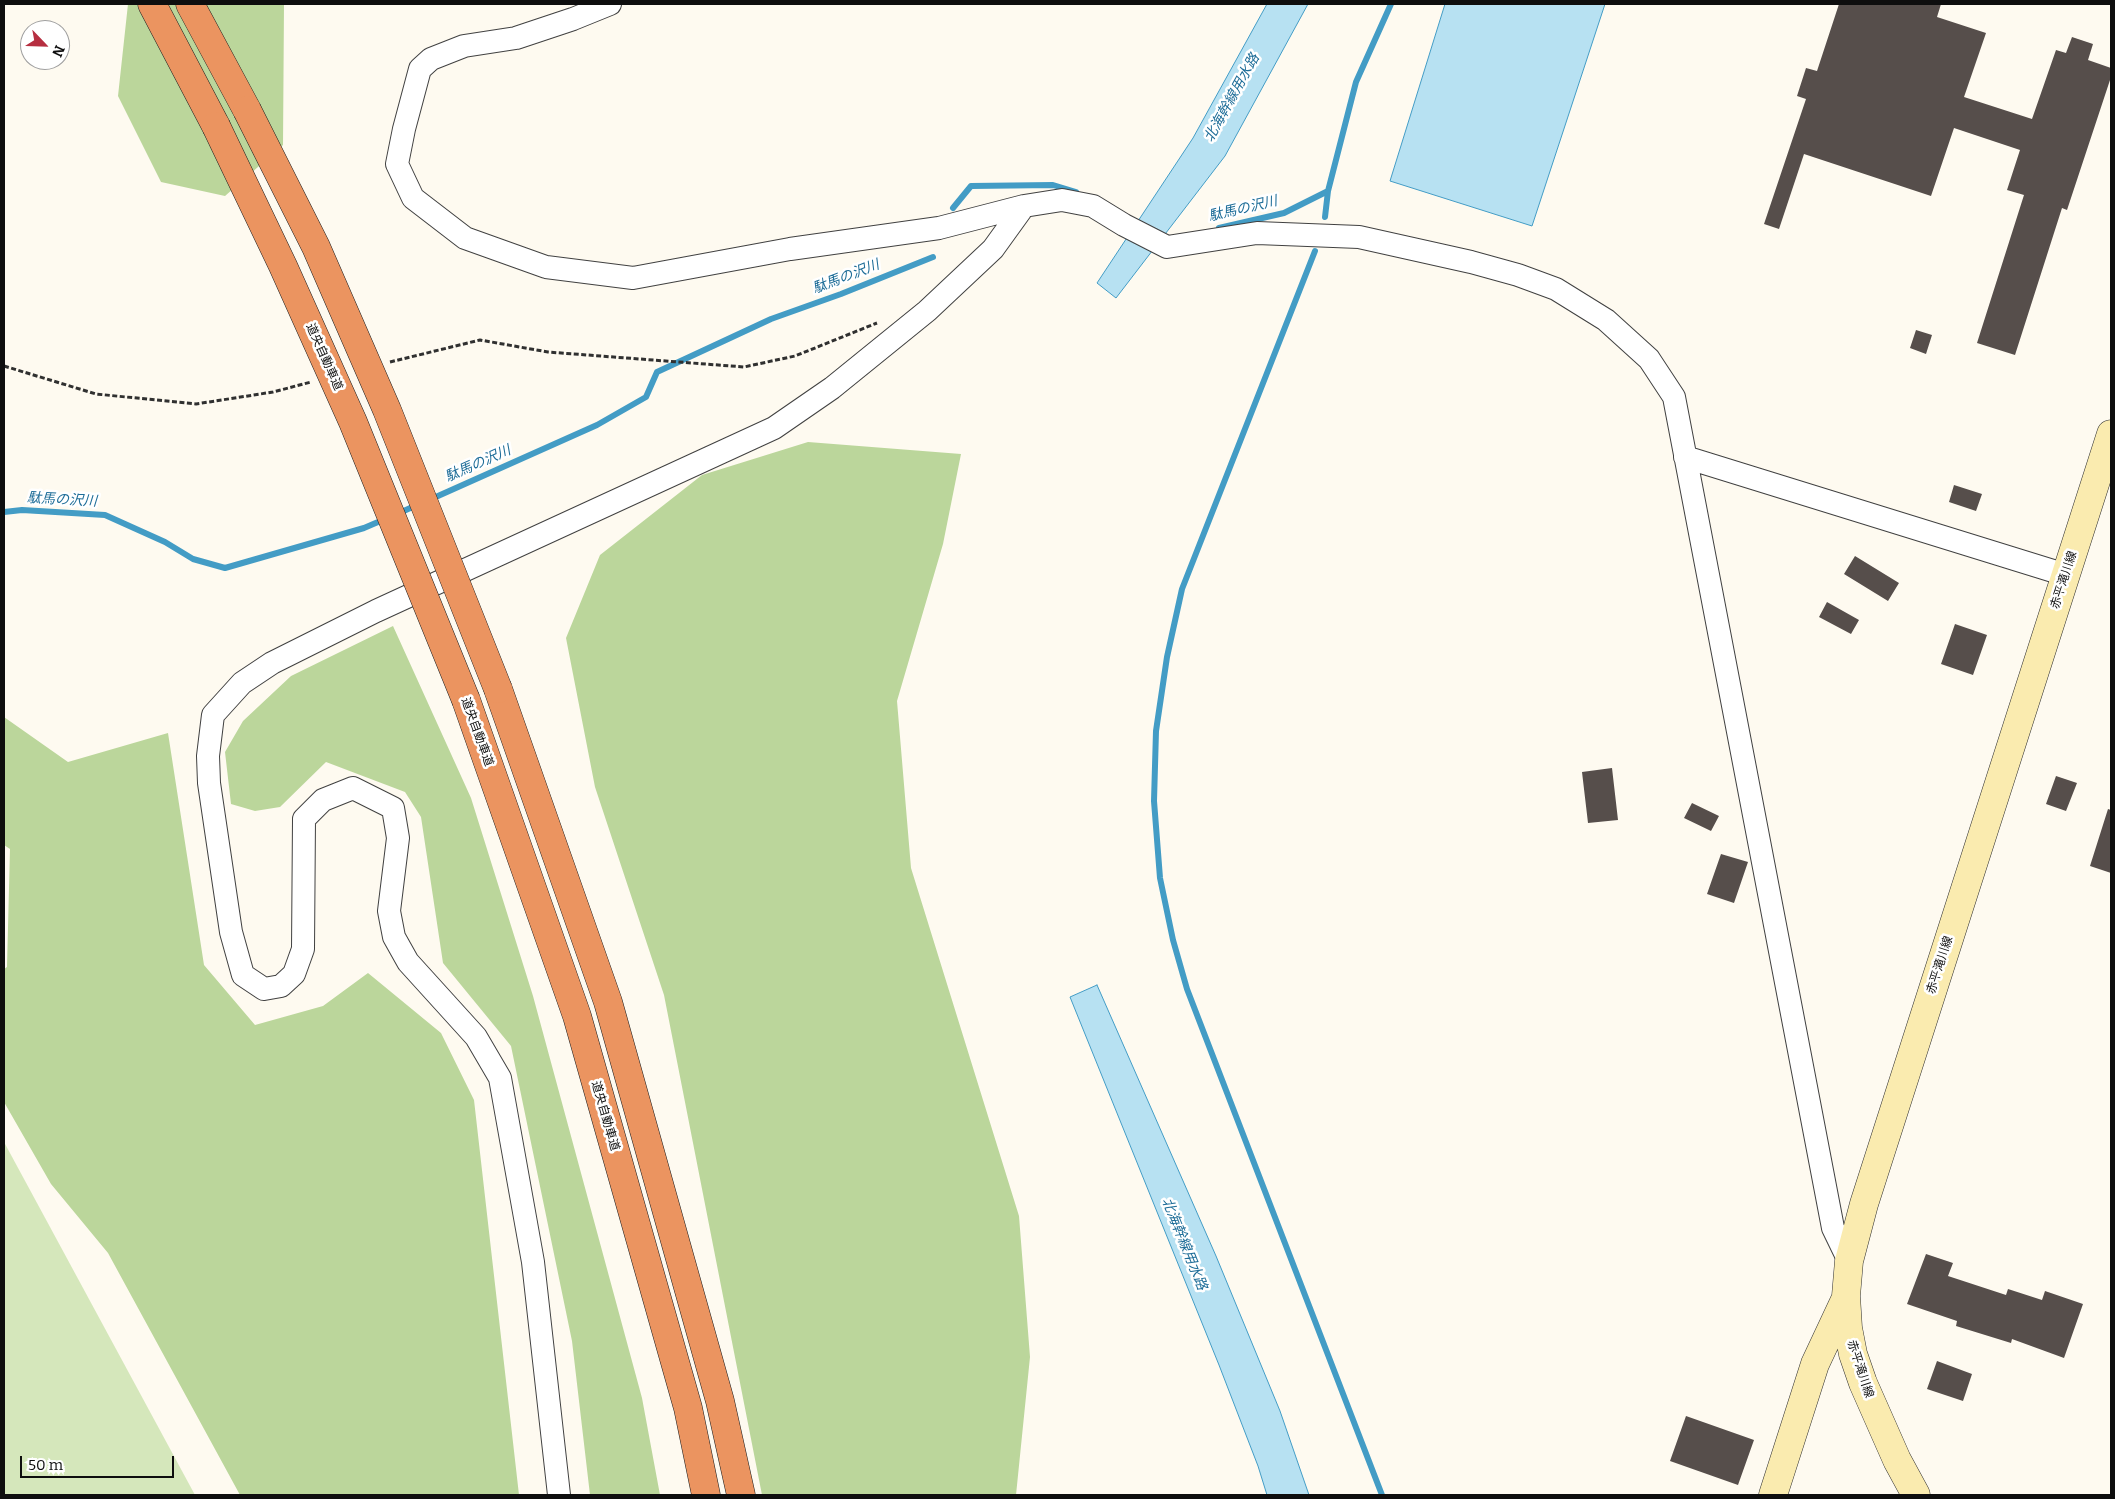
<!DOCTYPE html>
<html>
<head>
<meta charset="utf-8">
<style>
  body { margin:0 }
  #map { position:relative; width:2115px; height:1499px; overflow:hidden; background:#fefaf0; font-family:Bitter,serif }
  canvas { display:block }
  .frame { position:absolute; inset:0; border:5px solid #0e0e0e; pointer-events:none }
  .north { position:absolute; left:20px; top:20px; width:50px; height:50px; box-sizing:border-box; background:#fff; border:1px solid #9f9f9f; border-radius:50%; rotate:114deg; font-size:14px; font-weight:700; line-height:20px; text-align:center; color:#0e0e0e }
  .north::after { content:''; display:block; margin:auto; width:18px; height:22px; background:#b62e40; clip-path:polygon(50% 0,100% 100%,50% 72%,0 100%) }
  .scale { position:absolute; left:20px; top:1456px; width:154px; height:22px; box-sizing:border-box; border:2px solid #0e0e0e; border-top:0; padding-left:6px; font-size:15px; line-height:18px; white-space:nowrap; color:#0e0e0e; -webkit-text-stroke:4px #fff; paint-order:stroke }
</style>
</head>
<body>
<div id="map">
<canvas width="2115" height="1499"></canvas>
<div class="frame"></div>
<div class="north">N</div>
<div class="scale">50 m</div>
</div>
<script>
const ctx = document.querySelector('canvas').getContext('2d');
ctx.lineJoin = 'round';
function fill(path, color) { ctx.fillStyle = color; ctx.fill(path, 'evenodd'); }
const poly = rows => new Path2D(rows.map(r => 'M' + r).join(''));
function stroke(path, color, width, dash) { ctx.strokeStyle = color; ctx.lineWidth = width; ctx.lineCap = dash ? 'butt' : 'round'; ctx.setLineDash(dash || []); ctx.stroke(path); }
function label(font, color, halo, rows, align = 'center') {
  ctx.font = font + ' Bitter,"Noto Sans JP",serif'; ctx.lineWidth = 5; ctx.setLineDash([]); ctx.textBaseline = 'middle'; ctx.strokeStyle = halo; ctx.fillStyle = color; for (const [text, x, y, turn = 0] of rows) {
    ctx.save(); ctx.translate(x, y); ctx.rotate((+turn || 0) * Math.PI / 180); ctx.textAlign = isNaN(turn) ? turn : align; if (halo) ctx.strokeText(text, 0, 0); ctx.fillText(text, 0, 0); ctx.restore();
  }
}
const green = poly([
  [4,1142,195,1495,4,1495]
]);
const forest = poly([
  [128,4,284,4,283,145,225,196,161,182,118,96],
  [808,442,961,454,943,544,897,701,911,868,1019,1216,1030,1357,1016,1495,762,1495,664,995,595,787,566,638,600,555,702,475],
  [393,626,471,798,533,996,642,1398,660,1495,590,1495,572,1341,511,1046,443,963,421,817,405,792,326,762,280,807,255,811,231,804,225,752,243,721,291,676],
  [4,717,68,762,168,733,204,965,255,1025,323,1006,368,973,441,1033,474,1100,519,1495,240,1495,108,1253,51,1184,4,1102,4,969,7,967,10,849,4,845]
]);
const water = poly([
  [1267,4,1308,4,1225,156,1116,298,1097,283,1193,138,1267,4],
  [1445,4,1605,4,1532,226,1390,181,1445,4],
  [1097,985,1216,1256,1280,1411,1309,1495,1267,1495,1258,1466,1219,1365,1070,997,1097,985]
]);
const stream = poly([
  [953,208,971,186,1053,185,1076,192],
  [1325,217,1328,191],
  [1219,228,1284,213,1328,191,1356,82,1391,4],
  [1315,251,1182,589,1167,657,1156,731,1154,801,1160,878,1173,940,1187,989,1382,1495],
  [429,500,597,425,646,397,657,372,771,319,841,294,933,257],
  [4,512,22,510,105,515,165,542,193,559,225,568,364,528,385,519],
  [397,514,417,505]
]);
const building = poly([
  [1839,4,1941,4,1937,17,1986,33,1964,97,2032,119,2056,50,2066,53,2072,37,2093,44,2088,60,2111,68,2111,77,2067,210,2062,208,2015,355,1977,343,2024,195,2007,190,2020,150,1954,128,1931,196,1804,154,1779,229,1764,224,1806,99,1797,96,1806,68,1817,71],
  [1916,330,1932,335,1926,354,1910,348],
  [1954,485,1982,494,1976,511,1949,502],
  [1855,556,1899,583,1888,601,1844,574],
  [1827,602,1859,620,1851,634,1819,617],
  [1955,624,1987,635,1973,675,1941,664],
  [1612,768,1618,820,1588,823,1582,772],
  [2056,776,2077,783,2066,811,2046,804],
  [1692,803,1719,816,1711,831,1684,818],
  [2108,809,2111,810,2111,873,2090,866],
  [1721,854,1748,862,1734,903,1707,894],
  [1926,1254,1953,1263,1948,1276,2006,1295,2008,1289,2042,1300,2045,1291,2083,1304,2064,1358,2012,1339,2011,1343,1956,1326,1957,1321,1907,1304],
  [1937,1361,1972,1374,1963,1401,1927,1389],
  [1686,1416,1754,1440,1738,1485,1670,1461]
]);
const path = poly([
  [390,362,480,340,548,352,744,367,795,356,877,323],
  [4,366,96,394,196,404,273,392,311,382]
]);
const street = poly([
  [610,4,573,19,516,38,464,46,431,59,420,69,404,129,397,164,413,198,465,238,546,267,633,278,790,249,939,228,1024,206,1062,200,1093,206,1124,225,1167,247,1257,233,1359,237,1471,262,1518,275,1556,289,1606,320,1649,359,1674,397,1833,1228,1849,1261],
  [1685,457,2066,575],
  [559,1495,533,1262,500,1078,476,1037,408,962,394,937,389,911,398,838,393,808,353,788,323,800,304,819,303,949,294,974,281,986,264,989,243,975,231,932,209,783,208,756,213,715,242,683,272,663,376,611,774,428,832,388,927,311,993,249,1024,206]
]);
const secondary = poly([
  [1773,1495,1815,1364,1845,1300],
  [1916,1495,1897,1460,1863,1383,1853,1354,1848,1328,1846,1296,1849,1261,1864,1204,2111,434]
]);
const highway = poly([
  [152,4,216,126],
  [190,4,247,110],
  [498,689,608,1002,720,1401,741,1495],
  [466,700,577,1016,688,1408,706,1495]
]);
const highwayBridge = poly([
  [247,110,316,247,387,410,498,689],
  [216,126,283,266,353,422,466,700]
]);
const streetNames = [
  ["道央自動車道",324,357,66],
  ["赤平滝川線",2064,580,-72],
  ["道央自動車道",477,732,70],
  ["赤平滝川線",1940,965,-72],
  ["道央自動車道",605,1116,74],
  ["赤平滝川線",1860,1369,72]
];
const waterNames = [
  ["北海幹線用水路",1232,98,-61],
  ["駄馬の沢川",1243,209,-13],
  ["駄馬の沢川",846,277,-21],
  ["駄馬の沢川",478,464,-24],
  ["駄馬の沢川",62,500,3],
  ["北海幹線用水路",1184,1244,68]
];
fill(green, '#d5e7bb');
fill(forest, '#bbd69b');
fill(water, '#b7e1f2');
stroke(water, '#439cc5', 1);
stroke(stream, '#439cc5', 6);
fill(building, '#564e4b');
stroke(street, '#414141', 24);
stroke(secondary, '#303030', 29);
stroke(highway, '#1f1f1f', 29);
stroke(path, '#303030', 3, [5, 2.5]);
stroke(street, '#fff', 22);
stroke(secondary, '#faebaf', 28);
stroke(highway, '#eb9460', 28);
stroke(highwayBridge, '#1f1f1f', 29, []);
stroke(highwayBridge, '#eb9460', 28);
label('12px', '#0e0e0e', '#fff', streetNames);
label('italic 14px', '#1e6d98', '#fff', waterNames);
</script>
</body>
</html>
